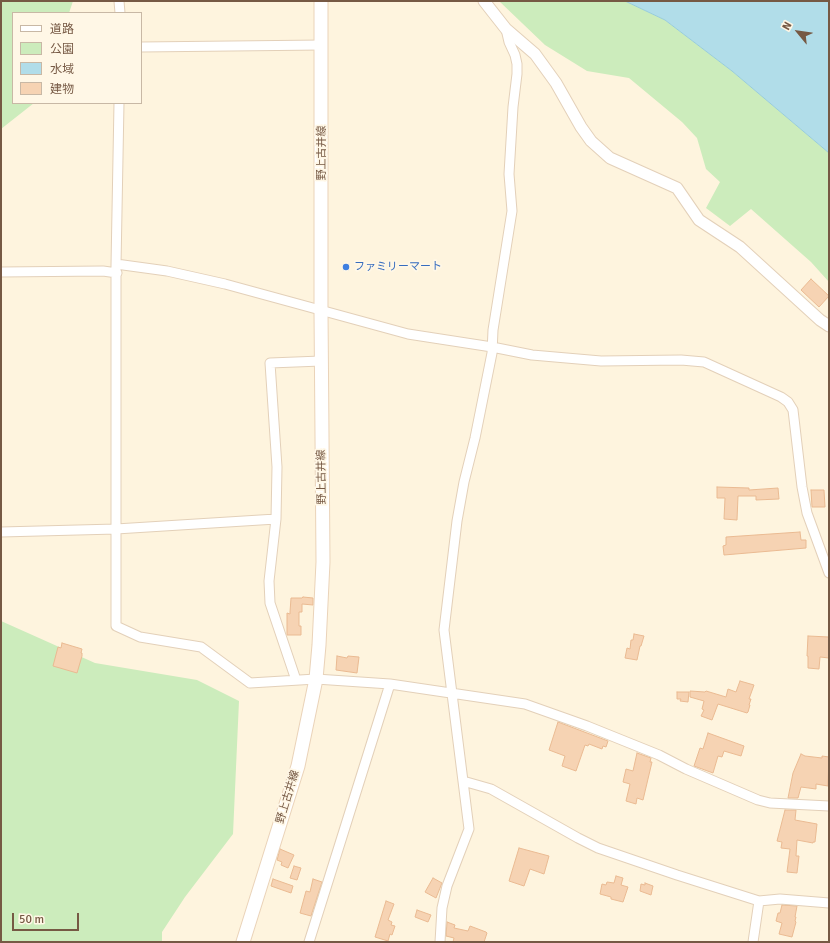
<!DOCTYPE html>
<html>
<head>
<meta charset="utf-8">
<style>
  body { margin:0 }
  #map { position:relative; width:830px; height:943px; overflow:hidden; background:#fef4de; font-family:Signika,"Noto Sans JP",sans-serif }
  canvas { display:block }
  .frame { position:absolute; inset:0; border:2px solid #765944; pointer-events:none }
  .legend { position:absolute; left:12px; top:12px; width:130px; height:92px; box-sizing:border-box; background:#fff7e6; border:1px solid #c8b8a5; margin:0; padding:5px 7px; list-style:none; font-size:12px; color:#765944 }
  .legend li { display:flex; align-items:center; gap:8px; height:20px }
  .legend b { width:20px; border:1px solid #c8b8a5 }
  .north { position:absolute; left:778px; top:12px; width:40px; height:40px; -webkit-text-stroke:3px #fff7e6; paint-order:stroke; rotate:299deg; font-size:11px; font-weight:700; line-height:16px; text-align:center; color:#765944 }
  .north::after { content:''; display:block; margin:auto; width:14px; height:18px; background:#765944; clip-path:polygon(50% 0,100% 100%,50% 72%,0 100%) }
  .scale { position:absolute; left:12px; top:913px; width:67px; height:18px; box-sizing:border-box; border:2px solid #765944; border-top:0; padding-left:5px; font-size:12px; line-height:14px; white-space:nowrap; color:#765944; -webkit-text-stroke:3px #fff7e6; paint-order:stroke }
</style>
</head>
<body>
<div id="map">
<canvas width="830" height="943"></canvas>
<div class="frame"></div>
<ul class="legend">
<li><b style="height:5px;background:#fff"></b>道路</li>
<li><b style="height:11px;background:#ccecbc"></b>公園</li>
<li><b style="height:11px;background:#b1dde9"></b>水域</li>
<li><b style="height:11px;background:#f6d3b3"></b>建物</li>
</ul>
<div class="north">N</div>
<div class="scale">50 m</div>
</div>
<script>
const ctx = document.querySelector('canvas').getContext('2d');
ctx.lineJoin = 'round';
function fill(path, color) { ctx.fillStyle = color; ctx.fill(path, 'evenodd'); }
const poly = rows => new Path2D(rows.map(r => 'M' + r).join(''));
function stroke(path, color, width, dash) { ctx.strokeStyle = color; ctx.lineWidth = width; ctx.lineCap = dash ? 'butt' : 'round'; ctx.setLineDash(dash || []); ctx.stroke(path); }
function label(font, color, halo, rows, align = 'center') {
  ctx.font = font + ' Signika,"Noto Sans JP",sans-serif'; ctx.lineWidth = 3.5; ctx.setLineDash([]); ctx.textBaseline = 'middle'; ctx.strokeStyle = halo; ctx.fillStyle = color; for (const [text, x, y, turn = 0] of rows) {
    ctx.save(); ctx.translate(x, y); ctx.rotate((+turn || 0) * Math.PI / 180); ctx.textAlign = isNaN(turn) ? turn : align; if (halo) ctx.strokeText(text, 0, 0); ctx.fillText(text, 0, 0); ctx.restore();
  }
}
const green = poly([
  [1,1,73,1,69,13,13,13,13,103,34,103,1,129],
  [499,1,625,1,665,20,732,71,829,153,829,282,811,262,751,209,730,226,706,208,720,182,706,169,697,138,682,122,629,78,587,71,545,45],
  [1,621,95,663,197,680,239,701,233,834,185,897,162,932,162,942,1,942]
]);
const water = poly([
  [625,1,829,1,829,153,732,71,665,20,625,1]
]);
const building = poly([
  [811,279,829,296,819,307,801,290,811,279],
  [717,487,749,488,749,490,778,488,779,499,756,500,756,496,738,496,737,520,724,519,725,498,717,498,717,487],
  [811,490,824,490,825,507,812,507,811,490],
  [800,532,801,540,806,540,806,548,724,555,723,546,726,545,726,537,800,532],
  [303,597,313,598,313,605,302,604,302,612,299,612,299,626,301,626,301,635,287,635,287,613,290,614,290,612,291,598,302,598,303,597],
  [634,634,644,636,641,646,640,646,637,660,625,658,627,648,630,649,631,640,633,640,634,634],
  [808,636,829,637,829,658,820,657,819,669,808,668,808,656,807,656,808,636],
  [62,643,82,649,81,653,82,653,82,656,77,673,53,666,58,647,61,648,62,643],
  [337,656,347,658,348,656,359,657,357,673,336,670,337,656],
  [740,681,754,685,749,699,751,699,749,705,750,705,748,712,747,713,718,704,712,720,701,716,704,710,702,709,704,701,690,697,690,691,705,692,706,691,726,697,728,689,736,692,740,681],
  [677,692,689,692,688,702,680,701,681,699,677,699,677,692],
  [558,722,608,741,606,747,603,746,602,749,589,744,588,746,585,745,576,771,562,766,565,756,549,750,558,722],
  [708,733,744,746,741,756,724,751,722,757,718,756,713,773,694,766,700,748,703,749,708,733],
  [637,753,651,758,650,762,652,762,643,800,637,798,636,804,626,801,630,784,623,782,626,769,633,771,637,753],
  [801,754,805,756,822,758,822,756,829,757,828,786,816,784,816,789,801,787,798,798,788,798,793,773,801,754],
  [785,810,796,810,795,820,817,824,815,842,813,842,813,843,797,840,796,856,799,856,797,873,787,872,790,849,781,848,782,842,777,841,785,810],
  [519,848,549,856,544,874,530,869,524,886,509,881,519,848],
  [280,849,294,855,288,868,281,865,282,862,277,860,280,849],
  [294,866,301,868,297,880,290,878,294,866],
  [616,876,623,878,621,885,628,887,623,902,611,899,611,897,600,894,602,884,606,885,607,882,614,883,616,876],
  [433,878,442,883,436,898,425,892,433,878],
  [273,879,293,886,291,893,271,886,273,879],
  [313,879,322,882,311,916,300,913,306,891,310,892,313,879],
  [645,883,653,886,651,895,640,891,641,884,645,885,645,883],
  [386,901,394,904,388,920,392,922,391,925,395,926,392,935,390,934,388,941,375,937,386,901],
  [782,905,797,906,795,917,796,917,795,921,796,922,792,937,779,934,782,923,776,921,778,913,780,913,782,905],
  [417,910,431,915,428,922,415,917,417,910],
  [447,922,455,925,454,928,468,931,470,926,486,932,487,933,484,942,453,942,454,938,446,936,447,922]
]);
const minor = poly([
  [119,1,120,13],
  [141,47,322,45],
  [119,103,116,265,116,626,140,637,201,647,250,683,316,679,390,684,525,704,587,726,659,755,686,769,758,800,770,803,829,806],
  [116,264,167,271,225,284,408,334,492,347,532,355,601,361,681,360,704,362,781,397,788,402,793,410,802,487,807,513,829,573],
  [1,272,103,271,117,273],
  [1,532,116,529,276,519],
  [296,680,270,603,269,581,276,519,277,467,270,363,321,361],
  [463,781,491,789,578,838,598,848,677,875,759,901,780,899,829,903],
  [309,942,390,684],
  [440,942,442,908,447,886,469,829,444,630,457,521,464,482,475,438,492,353,493,330,512,211,509,174,513,107,517,74,517,64,515,55,509,42,506,29],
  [753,942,759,901]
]);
const tertiary = poly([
  [484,1,506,29,535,54,556,83,581,127,591,141,610,158,677,188,699,220,740,247,820,320,829,326]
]);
const secondary = poly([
  [243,942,298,766,316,679,319,645,323,562,321,311,321,1]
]);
const markers = [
  [346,267,4,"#3f7fe0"]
];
const streetNames = [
  ["野上古井線",322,153,-90],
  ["野上古井線",322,477,-91],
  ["野上古井線",288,797,-73]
];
const shopNames = [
  ["ファミリーマート",354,267]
];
fill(green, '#ccecbc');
fill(water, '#b1dde9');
stroke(water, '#97ccdb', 1);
fill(building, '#f6d3b3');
stroke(building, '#eaba92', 1);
stroke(minor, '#e3d0b9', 11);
stroke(tertiary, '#e3d0b9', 13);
stroke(secondary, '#ead3b9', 15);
stroke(minor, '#fff', 9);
stroke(tertiary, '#fff', 11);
stroke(secondary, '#fff', 13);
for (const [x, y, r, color] of markers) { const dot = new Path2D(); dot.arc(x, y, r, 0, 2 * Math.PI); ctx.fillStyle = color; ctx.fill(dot); stroke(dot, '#fff7e6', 1.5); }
label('11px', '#765944', '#fff7e6', streetNames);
label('11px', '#366cbe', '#fff7e6', shopNames, 'left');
</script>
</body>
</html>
